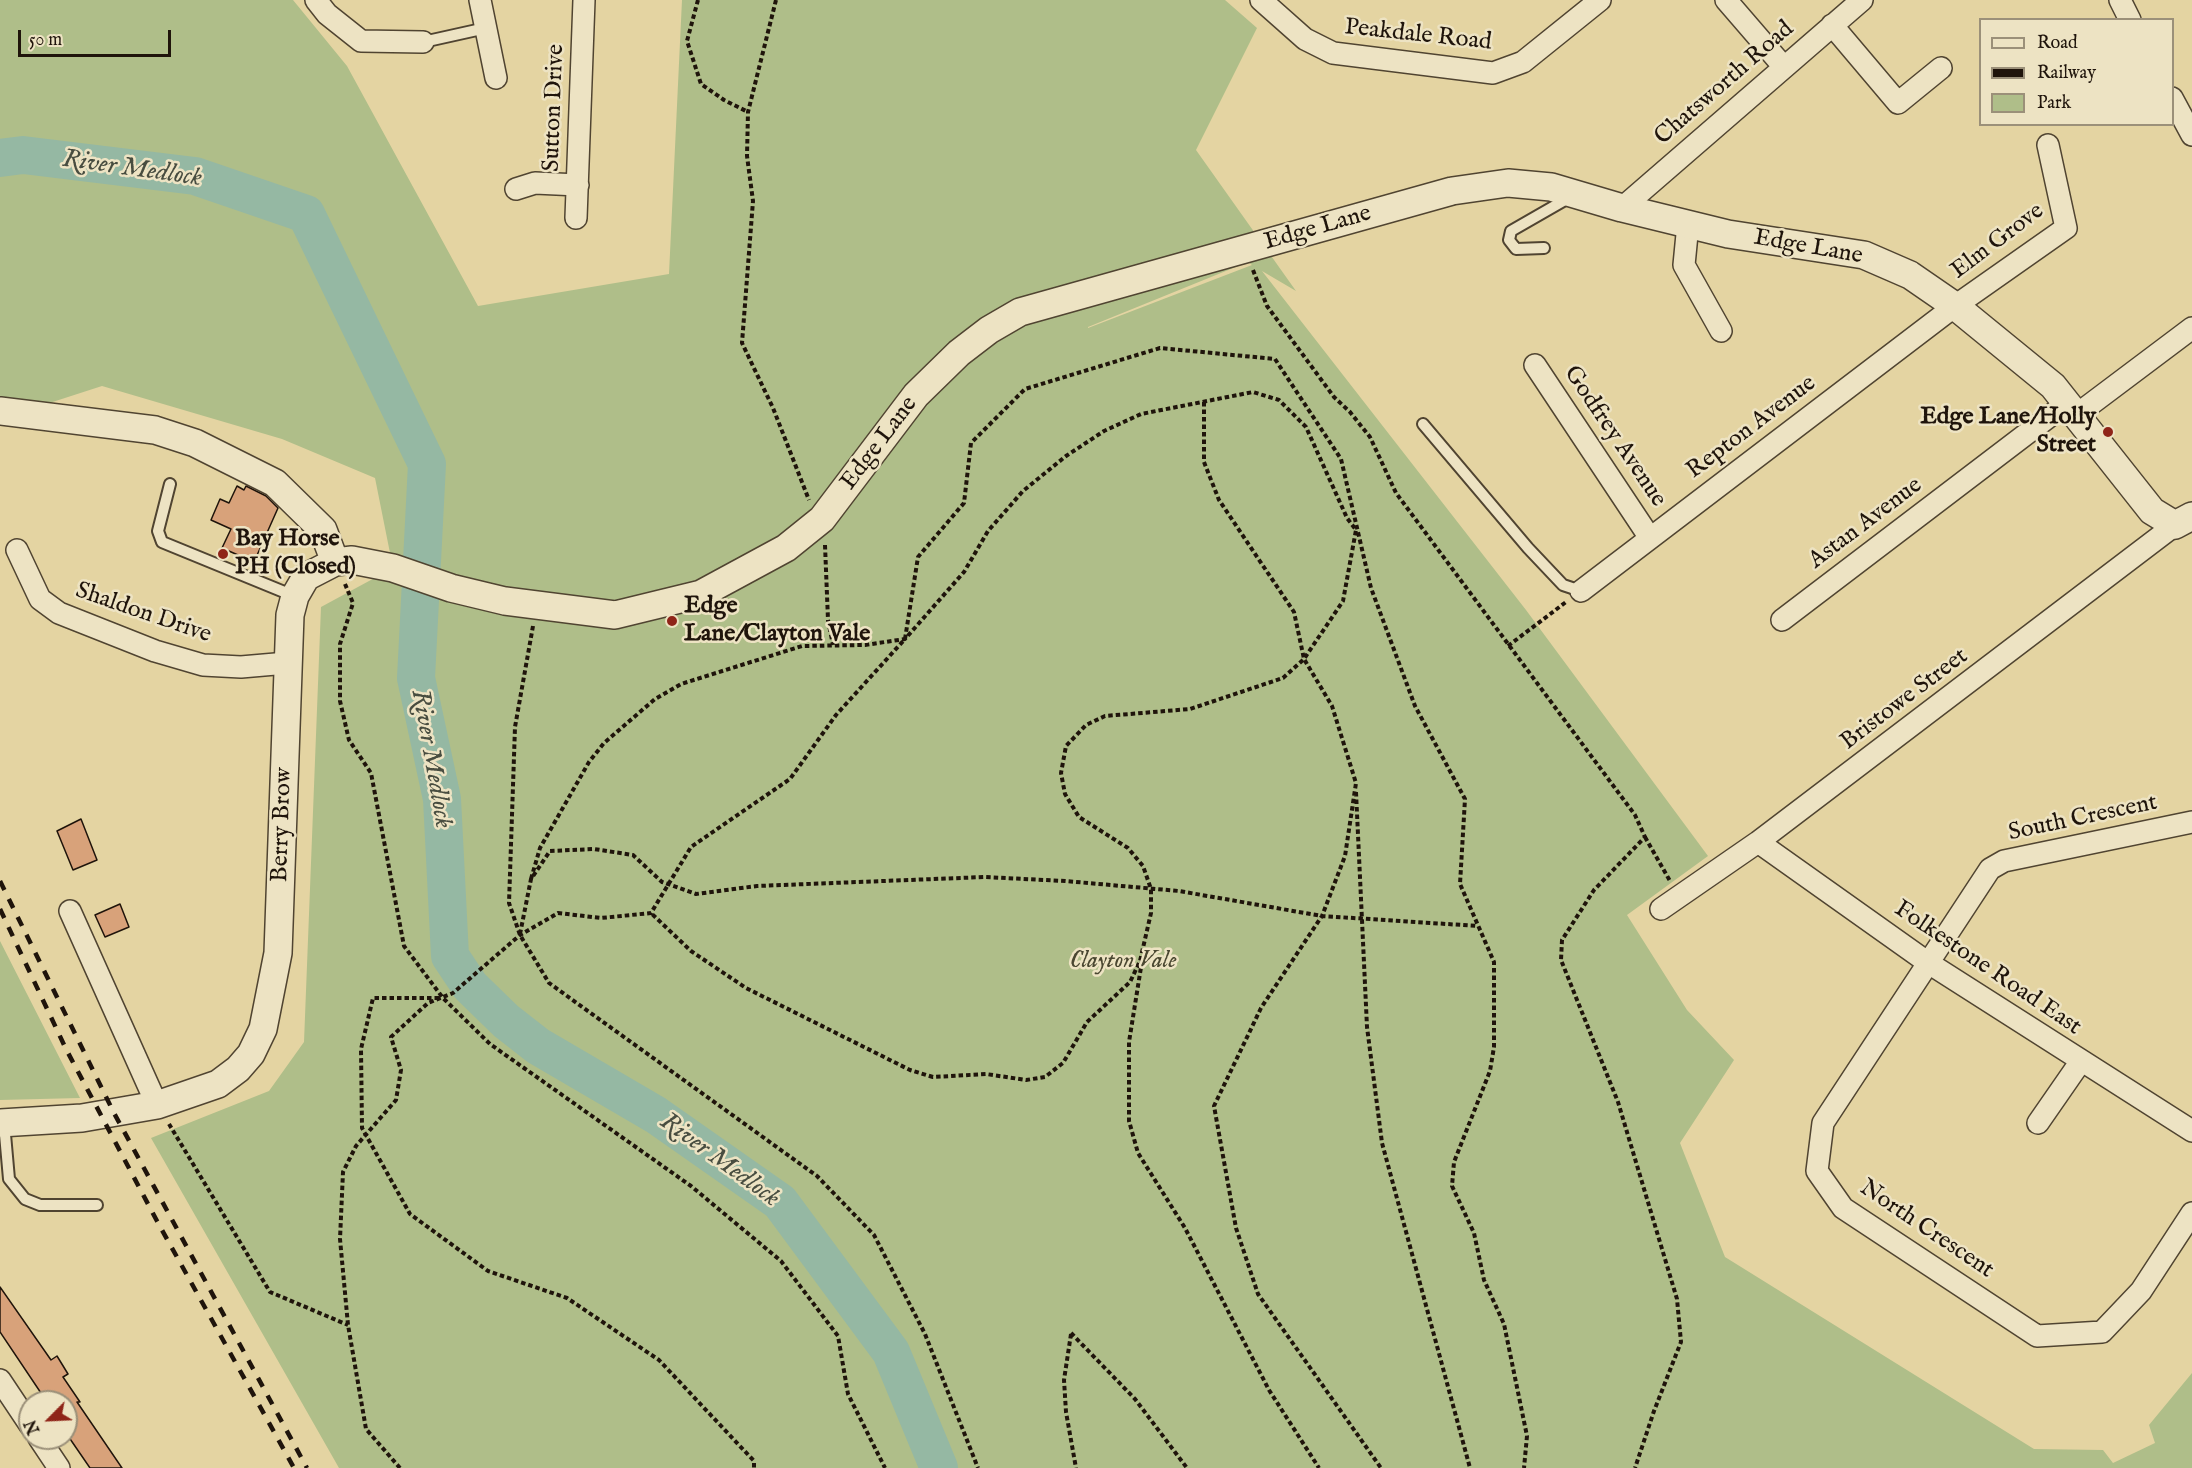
<!DOCTYPE html>
<html>
<head>
<meta charset="utf-8">
<style>
  body { margin:0 }
  #map { position:relative; width:2192px; height:1468px; overflow:hidden; background:#e4d4a2; font-family:"IM FELL English",serif }
  canvas { display:block }
  .legend { position:absolute; left:1979px; top:18px; width:195px; height:108px; box-sizing:border-box; background:#ede3c3; border:2px solid #9b9079; margin:0; padding:8px 10px; list-style:none; font-size:18px; color:#1f140b }
  .legend li { display:flex; align-items:center; gap:12px; height:30px }
  .legend b { width:30px; border:2px solid #9b9079 }
  .north { position:absolute; left:18px; top:1390px; width:60px; height:60px; box-sizing:border-box; background:#ede3c3; border:2px solid #9b9079; border-radius:50%; rotate:246deg; font-size:16px; font-weight:700; line-height:24px; text-align:center; color:#1f140b }
  .north::after { content:''; display:block; margin:auto; width:21px; height:27px; background:#8f2418; clip-path:polygon(50% 0,100% 100%,50% 72%,0 100%) }
  .scale { position:absolute; left:18px; top:30px; width:153px; height:27px; box-sizing:border-box; border:3px solid #1f140b; border-top:0; padding-left:8px; font-size:18px; line-height:21px; white-space:nowrap; color:#1f140b; -webkit-text-stroke:4px #ede3c3; paint-order:stroke }
</style>
</head>
<body>
<div id="map">
<canvas width="2192" height="1468"></canvas>
<ul class="legend">
<li><b style="height:8px;background:#ede3c3"></b>Road</li>
<li><b style="height:8px;background:#1f140b"></b>Railway</li>
<li><b style="height:16px;background:#afbe89"></b>Park</li>
</ul>
<div class="north">N</div>
<div class="scale">50 m</div>
</div>
<script>
const ctx = document.querySelector('canvas').getContext('2d');
ctx.lineJoin = 'round';
function fill(path, color) { ctx.fillStyle = color; ctx.fill(path, 'evenodd'); }
const poly = rows => new Path2D(rows.map(r => 'M' + r).join(''));
function stroke(path, color, width, dash) { ctx.strokeStyle = color; ctx.lineWidth = width; ctx.lineCap = dash ? 'butt' : 'round'; ctx.setLineDash(dash || []); ctx.stroke(path); }
function label(font, color, halo, rows, align = 'center') {
  ctx.font = font + ' "IM FELL English",serif'; ctx.lineWidth = 5; ctx.setLineDash([]); ctx.textBaseline = 'middle'; ctx.strokeStyle = halo; ctx.fillStyle = color; for (const [text, x, y, turn = 0] of rows) {
    ctx.save(); ctx.translate(x, y); ctx.rotate((+turn || 0) * Math.PI / 180); ctx.textAlign = isNaN(turn) ? turn : align; if (halo) ctx.strokeText(text, 0, 0); ctx.fillText(text, 0, 0); ctx.restore();
  }
}
const green = poly([
  [0,0,293,0,347,66,478,306,669,274,682,0,1225,0,1257,28,1196,150,1296,291,1262,271,1526,610,1708,856,1627,915,1687,1010,1734,1060,1680,1143,1725,1257,2034,1449,2103,1450,2113,1463,2155,1443,2149,1425,2192,1373,2192,1468,339,1468,151,1138,269,1091,304,1042,321,607,393,568,375,478,282,439,102,386,0,419],
  [1248,262,1252,265,1088,328,1088,327],
  [0,941,80,1098,0,1100]
]);
const river = poly([
  [0,158,23,155,195,176,306,214,427,464,416,678,442,799,450,956,470,986,506,1021,538,1046,656,1115,780,1202,891,1352,939,1468]
]);
const building = poly([
  [237,486,244,490,246,486,266,496,278,508,254,562,222,548,231,529,211,520,220,499,229,503,237,486],
  [81,819,97,860,73,870,57,831,81,819],
  [120,904,129,927,105,937,95,915,120,904],
  [0,1287,51,1360,57,1356,68,1374,63,1377,80,1402,77,1402,122,1468,90,1468,66,1433,66,1402,47,1402,0,1332,0,1287]
]);
const path = poly([
  [698,0,687,41,701,84,724,100,748,112],
  [776,0,748,112,747,156,753,201,742,343,773,408,809,500],
  [1253,270,1267,306,1334,397,1350,412,1370,437,1396,493,1635,815,1645,837,1594,890,1562,940,1561,960,1618,1102,1677,1299,1681,1342,1654,1411,1635,1468],
  [1204,402,1204,462,1219,500,1294,612,1304,659,1332,706,1356,783,1345,856,1322,916,1261,1008,1214,1106,1236,1228,1258,1294,1381,1468],
  [825,545,828,620,833,645],
  [345,584,353,603,340,644,340,701,349,740,371,773,404,946,443,998,490,1044,691,1186,781,1261,838,1336,848,1394,885,1468],
  [533,626,515,727,509,903,520,935,549,983,817,1176,874,1235,925,1334,978,1468],
  [1508,646,1566,602],
  [1356,792,1367,1027,1382,1143,1470,1468],
  [1645,837,1670,881],
  [531,879,540,848,589,762,604,743,655,699,681,684,802,646,865,645,905,639,964,572,988,531,1023,491,1066,456,1104,431,1141,414,1253,392,1279,400,1306,427,1347,518,1356,530,1343,601,1304,659,1283,678,1190,709,1105,716,1086,725,1066,746,1061,773,1065,794,1079,817,1128,848,1143,866,1151,889,1151,913,1140,961,1130,982,1087,1022,1063,1063,1045,1077,1026,1080,986,1074,933,1077,910,1070,746,988,691,951,651,913],
  [520,934,531,879,550,851,594,849,633,855,662,882,696,894,757,886,985,877,1065,881,1179,891,1322,916,1478,926],
  [1142,961,1129,1042,1129,1121,1138,1153,1185,1228,1269,1390,1319,1468],
  [439,998,373,998,361,1049,362,1128,410,1214,488,1271,567,1298,659,1360,754,1461,754,1468],
  [169,1124,270,1292,348,1325],
  [1071,1333,1135,1399,1187,1468],
  [1071,1334,1064,1380,1066,1412,1076,1468],
  [400,1468,366,1429,348,1325,340,1239,343,1172,356,1146,396,1100,401,1070,391,1037,428,1003,453,993,520,935,558,913,601,918,651,913,691,847,790,779,836,715,905,639,918,557,964,503,971,443,1025,389,1160,348,1275,359,1341,459,1371,588,1415,706,1465,799,1460,884,1494,962,1494,1047,1490,1071,1454,1162,1452,1186,1474,1233,1484,1280,1504,1324,1527,1436,1524,1468]
]);
const service = poly([
  [423,42,486,28],
  [1544,248,1516,249,1509,240,1511,231,1572,196],
  [1423,424,1528,548,1563,585,1581,591],
  [170,484,158,531,162,542,294,596],
  [4,1123,9,1179,25,1199,40,1205,97,1205]
]);
const minor = poly([
  [316,0,327,14,361,41,423,42],
  [480,0,496,78],
  [1261,0,1305,39,1333,53,1493,73,1523,62,1600,0],
  [1726,0,1783,66],
  [2120,0,2130,20],
  [1832,25,1898,103,1941,68],
  [2172,98,2192,135],
  [516,189,535,183,578,185],
  [1622,208,1862,0],
  [576,218,584,0],
  [1688,224,1684,265,1721,331],
  [1535,365,1650,538],
  [2075,416,2192,328],
  [17,550,40,599,59,613,155,651,203,665,241,667,287,663],
  [1581,591,1955,306,2066,228,2048,145],
  [1782,620,2067,403],
  [2192,822,2004,861,1990,869,1823,1123,1817,1171,1843,1208,2037,1336,2102,1332,2141,1291,2192,1213],
  [1758,842,1927,962,2192,1131],
  [1661,909,1758,842,2175,525],
  [70,911,157,1105],
  [2038,1123,2081,1061],
  [0,1380,30,1425],
  [39,1438,59,1468]
]);
const tertiary = poly([
  [0,411,155,430,195,443,275,483,323,530,335,562],
  [0,1123,82,1118,157,1105,218,1084,238,1069,251,1054,263,1029,278,953,290,615,295,596,306,577,335,562,352,560,393,568,451,588,505,601,615,615,701,594,786,548,822,519,916,395,959,353,989,330,1020,312,1452,191,1508,183,1551,187,1622,208,1728,234,1864,255,1910,275,1955,306,2053,386,2152,511,2175,525,2192,516]
]);
const rail = poly([
  [0,881,114,1113,307,1468],
  [0,909,66,1049,157,1221,294,1468]
]);
const markers = [
  [2108,432,6,"#8f2418"],
  [223,554,6,"#8f2418"],
  [672,621,6,"#8f2418"]
];
const streetNames = [
  ["Peakdale Road",1418,36,6],
  ["Chatsworth Road",1725,84,-41],
  ["Sutton Drive",555,108,-88],
  ["Edge Lane",1318,229,-16],
  ["Elm Grove",1998,242,-37],
  ["Edge Lane",1808,248,10],
  ["Repton Avenue",1752,428,-37],
  ["Godfrey Avenue",1614,437,56],
  ["Edge Lane",880,444,-53],
  ["Astan Avenue",1866,524,-37],
  ["Shaldon Drive",143,614,19],
  ["Bristowe Street",1905,700,-37],
  ["South Crescent",2083,819,-12],
  ["Berry Brow",283,825,-88],
  ["Folkestone Road East",1987,969,34],
  ["North Crescent",1926,1230,34]
];
const poiNames = [
  ["Edge Lane/Holly",2096,418,"right"],
  ["Street",2096,446,"right"],
  ["Bay Horse",235,540],
  ["PH (Closed)",235,568],
  ["Edge",684,607],
  ["Lane/Clayton Vale",684,635]
];
const parkNames = [
  ["Clayton Vale",1123,962]
];
const waterNames = [
  ["River Medlock",132,170,8],
  ["River Medlock",430,759,80],
  ["River Medlock",719,1161,36]
];
fill(green, '#afbe89');
stroke(river, '#95b8a3', 38);
fill(building, '#d8a27a');
stroke(building, '#1f140b', 1.5);
stroke(service, '#504431', 14);
stroke(minor, '#504431', 24);
stroke(tertiary, '#504431', 30);
stroke(path, '#1f140b', 4, [4.5, 3]);
stroke(service, '#ede3c3', 10);
stroke(minor, '#ede3c3', 21);
stroke(tertiary, '#ede3c3', 27);
stroke(rail, '#1f140b', 4.5, [10, 10]);
for (const [x, y, r, color] of markers) { const dot = new Path2D(); dot.arc(x, y, r, 0, 2 * Math.PI); ctx.fillStyle = color; ctx.fill(dot); stroke(dot, '#ede3c3', 2); }
label('24px', '#1f140b', '#ede3c3', streetNames);
label('bold 24px', '#1f140b', '#ede3c3', poiNames, 'left');
label('italic 24px', '#4a4731', '#ede3c3', parkNames);
label('italic 26px', '#484d40', '#ede3c3', waterNames);
</script>
</body>
</html>
